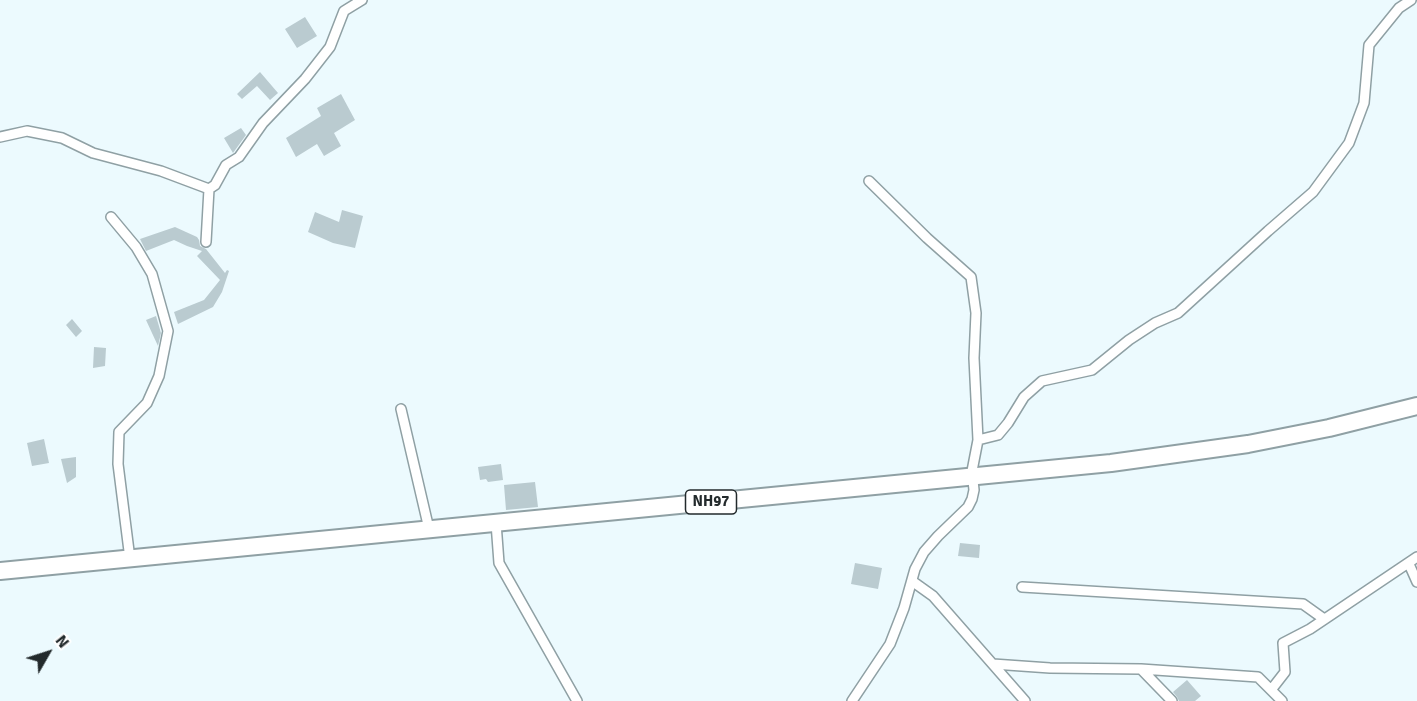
<!DOCTYPE html>
<html>
<head>
<meta charset="utf-8">
<style>
  body { margin:0 }
  #map { position:relative; width:1417px; height:701px; overflow:hidden; background:#ecfafe; font-family:Signika,sans-serif }
  canvas { display:block }
  .north { position:absolute; left:18px; top:623px; width:60px; height:60px; -webkit-text-stroke:4px #fff; paint-order:stroke; rotate:51deg; font-size:16px; font-weight:700; line-height:24px; text-align:center; color:#232a2c }
  .north::after { content:''; display:block; margin:auto; width:21px; height:27px; background:#232a2c; clip-path:polygon(50% 0,100% 100%,50% 72%,0 100%) }
</style>
</head>
<body>
<div id="map">
<canvas width="1417" height="701"></canvas>
<div class="north">N</div>
</div>
<script>
const ctx = document.querySelector('canvas').getContext('2d');
ctx.lineJoin = 'round';
function fill(path, color) { ctx.fillStyle = color; ctx.fill(path, 'evenodd'); }
const poly = rows => new Path2D(rows.map(r => 'M' + r).join(''));
function stroke(path, color, width, dash) { ctx.strokeStyle = color; ctx.lineWidth = width; ctx.lineCap = dash ? 'butt' : 'round'; ctx.setLineDash(dash || []); ctx.stroke(path); }
function label(font, color, halo, rows, align = 'center') {
  ctx.font = font + ' Signika,sans-serif'; ctx.lineWidth = 4.5; ctx.setLineDash([]); ctx.textBaseline = 'middle'; ctx.strokeStyle = halo; ctx.fillStyle = color; for (const [text, x, y, turn = 0] of rows) {
    ctx.save(); ctx.translate(x, y); ctx.rotate((+turn || 0) * Math.PI / 180); ctx.textAlign = isNaN(turn) ? turn : align; if (halo) ctx.strokeText(text, 0, 0); ctx.fillText(text, 0, 0); ctx.restore();
  }
}
const building = poly([
  [305,17,317,36,297,48,285,29],
  [260,72,278,93,270,100,257,86,242,99,237,94],
  [341,94,355,120,334,133,341,146,324,156,317,144,296,157,286,138,321,116,317,108],
  [241,128,246,135,233,153,224,138],
  [342,210,363,216,355,248,333,243,308,232,315,212,339,222],
  [175,227,197,237,199,240,200,246,206,249,225,273,227,270,229,271,222,292,213,307,178,324,174,312,204,300,220,280,197,256,202,251,187,246,174,240,146,251,140,239],
  [156,316,161,333,158,346,146,320],
  [72,319,82,331,76,337,66,325],
  [94,347,106,348,105,366,93,368],
  [44,439,49,463,32,466,27,443],
  [76,457,76,477,67,483,61,459],
  [501,464,503,480,488,482,486,479,480,480,478,467],
  [535,482,538,507,506,510,504,485],
  [960,543,980,545,979,558,958,556],
  [855,563,882,568,878,589,851,584],
  [1187,680,1201,696,1195,701,1179,701,1177,697,1173,692]
]);
const minor = poly([
  [0,137,27,131,62,138,93,153,161,171,209,189,215,185,226,165,239,157,263,123,305,79,330,47,344,11,362,0],
  [111,217,136,247,152,274,168,331,159,376,147,403,119,432,118,464,130,559],
  [206,242,209,189],
  [401,409,429,529],
  [978,440,998,435,1008,423,1024,397,1042,381,1092,370,1129,340,1155,323,1178,313,1268,231,1313,192,1349,143,1364,103,1369,45,1399,8,1411,0],
  [496,523,499,563,577,701],
  [1409,564,1417,582],
  [912,581,933,596,1025,701],
  [1022,587,1303,604,1324,619],
  [993,664,1050,668,1141,669,1258,677,1282,701],
  [1141,669,1172,701],
  [1271,690,1285,672,1283,643,1310,629,1417,557],
  [852,701,890,644,904,608,915,569,924,552,938,536,968,507,972,499,974,490,972,471,978,440,974,358,976,313,971,277,927,238,869,181]
]);
const trunk = poly([
  [0,571,1111,463,1248,444,1329,428,1417,406]
]);
const shields = [
  [711,502,51]
];
const shieldNames = [
  ["NH97",711,502]
];
fill(building, '#bacbd0');
stroke(minor, '#8fa0a4', 12);
stroke(trunk, '#8fa0a4', 20);
stroke(minor, '#fff', 9);
stroke(trunk, '#fff', 16);
for (const [x, y, w] of shields) { const box = new Path2D(); box.roundRect(x - w / 2, y - 12, w, 24, 4.5); ctx.fillStyle = '#fff'; ctx.fill(box); stroke(box, '#232a2c', 1.5); }
label('bold 15px', '#232a2c', null, shieldNames);
</script>
</body>
</html>
